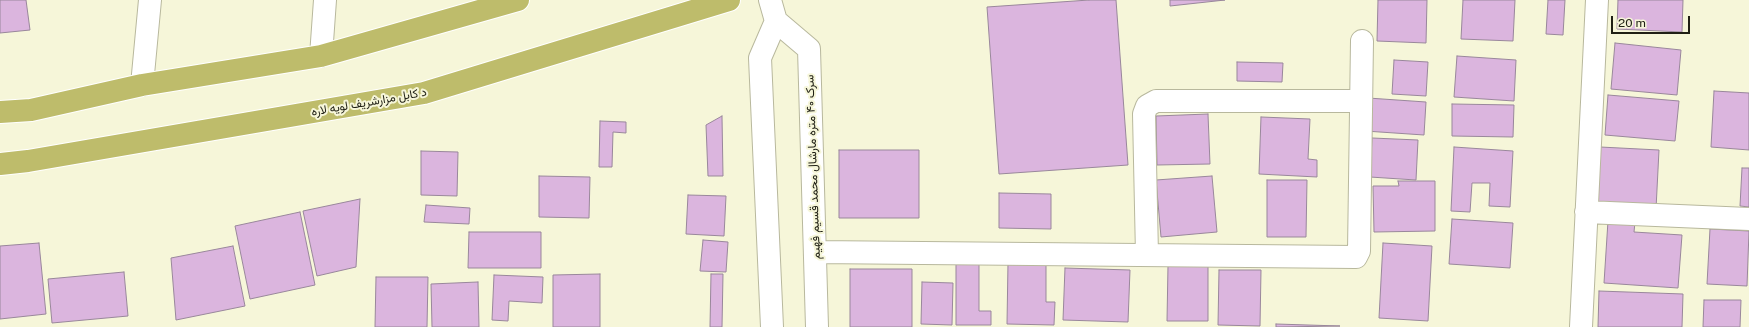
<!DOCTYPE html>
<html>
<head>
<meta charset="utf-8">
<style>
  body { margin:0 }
  #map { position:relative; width:1749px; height:327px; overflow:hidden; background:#f6f6d9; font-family:"Public Sans",sans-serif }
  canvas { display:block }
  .scale { position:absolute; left:1611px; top:16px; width:79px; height:18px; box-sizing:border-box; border:2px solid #1f1f14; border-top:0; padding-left:5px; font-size:12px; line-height:14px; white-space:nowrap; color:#1f1f14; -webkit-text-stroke:3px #f6f6d9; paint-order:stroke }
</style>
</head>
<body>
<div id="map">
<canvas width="1749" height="327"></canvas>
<div class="scale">20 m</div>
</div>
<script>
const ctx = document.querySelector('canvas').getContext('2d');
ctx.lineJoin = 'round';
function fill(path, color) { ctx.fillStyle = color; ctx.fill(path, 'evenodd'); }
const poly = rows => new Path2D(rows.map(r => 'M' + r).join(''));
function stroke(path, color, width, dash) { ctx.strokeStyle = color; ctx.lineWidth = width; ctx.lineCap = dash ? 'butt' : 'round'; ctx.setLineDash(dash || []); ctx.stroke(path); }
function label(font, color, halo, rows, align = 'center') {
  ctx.font = font + ' "Public Sans",Vazirmatn,sans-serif'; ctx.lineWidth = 4; ctx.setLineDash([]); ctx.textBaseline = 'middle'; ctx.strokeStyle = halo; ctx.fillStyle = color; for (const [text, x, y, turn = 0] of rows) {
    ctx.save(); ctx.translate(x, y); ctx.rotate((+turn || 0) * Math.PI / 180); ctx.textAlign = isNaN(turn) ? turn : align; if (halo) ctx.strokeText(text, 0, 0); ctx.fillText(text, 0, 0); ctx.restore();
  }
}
const building = poly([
  [0,0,26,0,30,30,0,33,0,0],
  [1089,0,1116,0,1128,165,999,174,987,7,1089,0],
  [1170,0,1225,0,1170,6,1170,0],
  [1378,0,1427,0,1426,43,1377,41,1378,0],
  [1463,0,1515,0,1513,41,1461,39,1463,0],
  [1548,0,1565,0,1563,35,1546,34,1548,0],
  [1618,0,1683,0,1682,32,1617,29,1618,0],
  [1615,43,1681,50,1677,95,1611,89,1615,43],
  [1457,56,1516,60,1514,101,1454,97,1457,56],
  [1394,60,1428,62,1426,96,1392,94,1394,60],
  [1237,62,1283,63,1282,82,1237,81,1237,62],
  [1714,91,1749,93,1749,150,1711,147,1714,91],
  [1608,95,1679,101,1675,141,1605,135,1608,95],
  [1368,98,1426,102,1424,135,1365,131,1368,98],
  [1452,104,1514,105,1513,137,1452,136,1452,104],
  [1208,114,1210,164,1157,165,1156,116,1208,114],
  [722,116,723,176,708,176,706,125,722,116],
  [1261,117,1310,119,1308,159,1317,160,1317,177,1259,174,1261,117],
  [600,121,626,122,626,133,613,132,612,167,599,167,600,121],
  [1372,138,1418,140,1416,180,1370,177,1372,138],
  [1454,147,1513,151,1510,207,1489,206,1490,183,1472,183,1470,212,1451,211,1454,147],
  [1600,147,1659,150,1656,209,1598,207,1600,147],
  [839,150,919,150,919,218,839,218,839,150],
  [421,151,458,152,457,196,421,195,421,151],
  [1742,168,1749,168,1749,207,1740,206,1742,168],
  [539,176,590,177,589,218,539,217,539,176],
  [1212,176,1217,232,1161,237,1156,180,1212,176],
  [1267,180,1307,180,1306,237,1267,237,1267,180],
  [1398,181,1435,181,1435,231,1374,232,1373,186,1399,186,1398,181],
  [999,193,1051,194,1051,229,999,228,999,193],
  [688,195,726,196,724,236,686,234,688,195],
  [360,199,356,267,317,276,303,211,360,199],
  [426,205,470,208,469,224,424,222,426,205],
  [300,212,315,285,250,299,235,226,300,212],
  [1452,219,1513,223,1510,268,1449,264,1452,219],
  [1608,221,1635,222,1634,232,1682,235,1678,288,1604,283,1608,221],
  [1710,229,1749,231,1747,286,1707,284,1710,229],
  [469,232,541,232,541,268,468,268,469,232],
  [703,240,728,242,726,272,700,271,703,240],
  [39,243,46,314,0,319,0,246,39,243],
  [1383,243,1432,246,1428,321,1379,318,1383,243],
  [233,246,245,306,176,320,171,258,233,246],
  [956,263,979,263,979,311,991,311,991,325,956,325,956,263],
  [1008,263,1046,264,1046,302,1055,302,1054,325,1007,324,1008,263],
  [1168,266,1208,266,1208,321,1167,321,1168,266],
  [1065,268,1130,270,1128,322,1063,320,1065,268],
  [850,269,912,269,912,327,850,327,850,269],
  [1219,270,1261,270,1260,326,1218,325,1219,270],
  [124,272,128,316,52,323,48,279,124,272],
  [600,274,600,327,553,327,553,275,600,274],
  [711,274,723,274,722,327,710,327,711,274],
  [494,275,543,277,542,303,509,301,508,321,492,320,494,275],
  [376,277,428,277,427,327,375,327,376,277],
  [478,282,479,327,432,327,431,284,478,282],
  [922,282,953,283,952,325,921,324,922,282],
  [1599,291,1683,294,1682,327,1598,327,1599,291],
  [1704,300,1741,300,1740,327,1703,327,1704,300],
  [1276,324,1340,326,1276,327,1276,324]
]);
const minor = poly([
  [770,0,776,21,809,49,817,327],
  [321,56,325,0],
  [142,85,150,0],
  [1586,212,1749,219],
  [815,252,1356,257,1359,251,1362,41],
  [1147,255,1144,114,1147,106,1156,101,1361,101],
  [772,327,760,58,776,21],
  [1581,327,1597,0]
]);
const highway = poly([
  [0,112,31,110,142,85,321,56,518,0],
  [0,164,28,161,424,93,729,0]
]);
const streetNames = [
  ["د کابل مزارشریف لویه لاره",369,102,-10],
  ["سرک ۴۰ متره مارشال محمد قسیم فهیم",813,167,-92]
];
fill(building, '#dbb5de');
stroke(building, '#99879b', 1);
stroke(minor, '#b8b89d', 24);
stroke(highway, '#fff', 24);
stroke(minor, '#fff', 22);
stroke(highway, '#bebc6b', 22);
label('12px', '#1f1f14', '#f6f6d9', streetNames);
</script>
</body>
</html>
